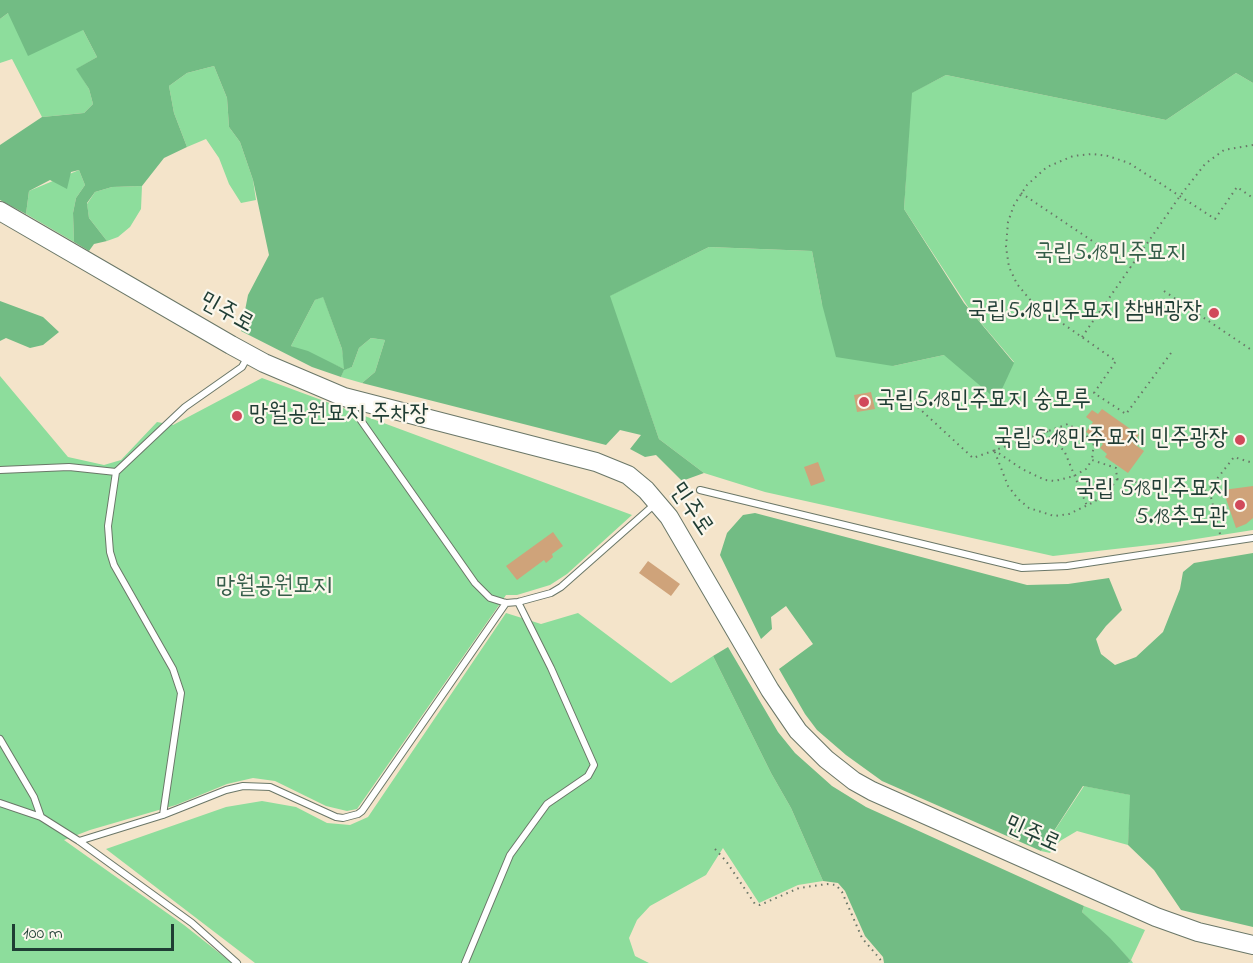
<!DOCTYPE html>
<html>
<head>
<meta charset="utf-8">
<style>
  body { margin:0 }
  #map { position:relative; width:1253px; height:963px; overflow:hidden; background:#f4e4ca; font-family:"Indie Flower",sans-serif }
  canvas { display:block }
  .scale { position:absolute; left:12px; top:924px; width:162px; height:27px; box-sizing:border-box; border:3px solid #1f3d34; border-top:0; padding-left:8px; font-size:18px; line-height:21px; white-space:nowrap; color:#1f3d34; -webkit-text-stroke:4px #fbf7ec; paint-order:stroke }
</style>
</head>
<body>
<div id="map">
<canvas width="1253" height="963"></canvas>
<div class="scale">100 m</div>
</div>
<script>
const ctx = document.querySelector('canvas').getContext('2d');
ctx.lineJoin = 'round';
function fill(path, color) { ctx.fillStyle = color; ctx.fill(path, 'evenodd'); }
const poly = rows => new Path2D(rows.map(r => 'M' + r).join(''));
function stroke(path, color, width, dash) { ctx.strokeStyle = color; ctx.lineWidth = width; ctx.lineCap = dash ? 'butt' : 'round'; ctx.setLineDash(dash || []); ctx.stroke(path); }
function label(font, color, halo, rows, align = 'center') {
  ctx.font = font + ' "Indie Flower","Poor Story",sans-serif'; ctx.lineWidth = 4.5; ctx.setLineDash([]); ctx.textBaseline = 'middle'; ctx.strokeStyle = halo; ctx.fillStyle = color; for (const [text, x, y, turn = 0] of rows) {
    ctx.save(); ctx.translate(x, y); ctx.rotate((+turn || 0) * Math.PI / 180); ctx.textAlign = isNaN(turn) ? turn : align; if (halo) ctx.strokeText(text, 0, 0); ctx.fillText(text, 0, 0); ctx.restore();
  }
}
const green = poly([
  [8,13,83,30,97,57,77,69,89,89,93,104,84,113,42,117,12,59,0,63,0,19],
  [214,66,227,98,229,127,240,142,253,180,256,200,241,203,229,184,219,158,206,139,187,147,174,113,169,86,187,73],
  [1236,73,1253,83,1253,530,1177,542,1053,556,765,492,704,473,659,439,609,296,709,247,812,251,822,304,893,366,944,355,1014,362,970,310,904,209,911,93,946,75,1166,120],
  [79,170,85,185,76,198,73,213,74,242,26,214,29,191],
  [142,186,141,209,130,227,118,237,107,241,89,218,87,204,95,192,112,187],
  [323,296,342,349,345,369,352,367,359,348,371,338,385,340,375,372,362,383,341,377,344,369,291,346,315,300],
  [0,376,68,457,104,465,121,460,157,422,173,425,262,378,632,515,567,574,550,585,517,595,506,595,357,809,347,811,326,806,275,781,253,778,227,784,176,805,90,830,64,840,184,925,232,963,0,963],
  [506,613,541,624,578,613,671,683,713,656,771,773,791,808,823,881,798,885,759,903,723,848,706,875,650,906,637,920,629,938,635,956,649,963,255,963,106,849,226,807,262,801,296,807,327,823,350,825,368,817],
  [1084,786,1131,795,1128,845,1077,831,1060,841,1050,853,1041,851],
  [1084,906,1145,930,1131,960,1133,963,1128,963,1131,961,1082,912]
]);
const forest = poly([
  [0,0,1253,0,1253,83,1236,73,1166,120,946,75,912,93,904,209,964,303,1014,363,997,400,944,355,893,366,836,357,822,304,812,251,709,247,610,296,659,439,704,473,682,481,656,455,645,457,630,449,641,435,620,430,606,445,362,383,375,372,385,340,371,338,359,348,352,367,344,370,341,377,312,367,241,331,248,295,269,255,253,180,240,142,229,127,227,98,214,66,187,73,169,86,174,113,187,147,164,158,142,186,112,187,95,192,87,203,89,218,107,241,94,244,89,251,74,242,73,213,76,198,85,185,79,170,71,172,67,189,50,180,29,191,26,214,0,200,0,145,42,117,84,113,93,104,89,89,76,69,97,57,83,30,28,56,8,13,0,19],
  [323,297,342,349,344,369,308,351,291,346,315,300],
  [0,301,43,317,59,332,43,345,30,348,6,338,0,341],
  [755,513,1027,585,1068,584,1109,578,1122,610,1106,626,1096,639,1101,654,1115,665,1136,657,1163,632,1180,589,1183,572,1194,563,1253,553,1253,927,1181,910,1154,870,1128,845,1130,795,1083,786,1041,851,882,781,846,755,817,730,805,714,779,669,813,644,786,606,771,617,772,629,761,639,720,555,727,533,743,515],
  [728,647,778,732,795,753,832,786,866,807,1084,906,1082,912,1110,938,1131,961,1128,963,884,963,883,957,865,936,845,891,838,883,823,881,791,808,771,773,713,656]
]);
const building = poly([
  [871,392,875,409,857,412,854,395],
  [1102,409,1139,435,1133,443,1144,451,1128,473,1105,457,1107,454,1100,448,1103,444,1086,432,1093,422,1086,417,1092,410,1098,414],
  [818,462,825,481,811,486,804,467],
  [1253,486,1253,518,1246,524,1236,528,1223,490],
  [553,532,563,546,552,554,553,557,546,563,544,560,517,580,506,566],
  [648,561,680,584,671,596,639,573]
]);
const path = poly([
  [1021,193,1131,267],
  [1164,291,1253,351],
  [1082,337,1180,196,1205,164,1224,150,1253,145],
  [1171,353,1126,414,1094,393,1116,361,1032,302,1017,284,1009,267,1006,247,1008,222,1014,205,1027,185,1047,167,1073,156,1092,154,1108,156,1129,163,1215,219,1237,187,1253,198],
  [880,404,908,398,973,458,1068,424,1094,441,1092,460],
  [1047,431,1052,443,1064,450,1087,506],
  [994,450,1022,469,1045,480,1055,481,1074,476,1086,469,1092,460,1116,468,1117,479,1109,491,1094,502,1069,514,1054,516,1029,508,1018,499,1008,486,994,450],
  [1117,479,1156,485,1184,494,1209,489],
  [670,495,694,490],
  [1220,534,1209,489,1234,457,1253,463],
  [715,849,726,861,755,904,760,905,799,888,827,884,836,885,842,892,862,938,880,959,881,963]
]);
const lane = poly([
  [348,402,475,583,490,598,506,603,518,602,551,593,561,587,655,504],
  [0,470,69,467,116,472],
  [700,490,1022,568,1067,566,1253,538],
  [0,739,34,797,41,817],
  [0,803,41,817,79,841,192,923,237,963],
  [163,815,181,693,173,669,114,565,110,552,108,526,116,472,185,407,242,367,247,358],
  [79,841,163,815,226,790,243,786,270,787,336,817,343,818,358,814,362,811,506,603],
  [465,963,510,855,547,804,588,776,594,765,551,668,518,602]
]);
const secondary = poly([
  [0,211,231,345,264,363,344,397,596,462,628,475,646,490,669,517,770,690,798,731,826,759,854,781,872,791,1156,917,1198,932,1253,945]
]);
const markers = [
  [1214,313,6,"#d1495b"],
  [864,402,6,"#d1495b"],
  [237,416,6,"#d1495b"],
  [1240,440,6,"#d1495b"],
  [1240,505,6,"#d1495b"]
];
const parkNames = [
  ["국립5.18민주묘지",1110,255],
  ["망월공원묘지",274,588]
];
const poiNames = [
  ["국립5.18민주묘지 참배광장",1202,313],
  ["국립5.18민주묘지 숭모루",876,402,"left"],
  ["망월공원묘지 주차장",249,416,"left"],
  ["국립5.18민주묘지 민주광장",1228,440],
  ["국립 518민주묘지",1228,491],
  ["5.18추모관",1228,519]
];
const streetNames = [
  ["민주로",226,314,29],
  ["민주로",690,510,56],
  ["민주로",1032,836,24]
];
fill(green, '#8ddd9c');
fill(forest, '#72bc84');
fill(building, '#cfa37a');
stroke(lane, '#6a7768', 8);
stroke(secondary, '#6a7768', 20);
stroke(path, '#6a7768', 2, [1.5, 4.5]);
stroke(lane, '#fff', 6);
stroke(secondary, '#fff', 18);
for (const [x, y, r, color] of markers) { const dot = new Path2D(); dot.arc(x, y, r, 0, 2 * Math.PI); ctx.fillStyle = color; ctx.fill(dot); stroke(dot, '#fbf7ec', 2); }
label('24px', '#355d49', '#fbf7ec', parkNames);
label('24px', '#1f3d34', '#fbf7ec', poiNames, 'right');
label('24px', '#1f3d34', '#fbf7ec', streetNames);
</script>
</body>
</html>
